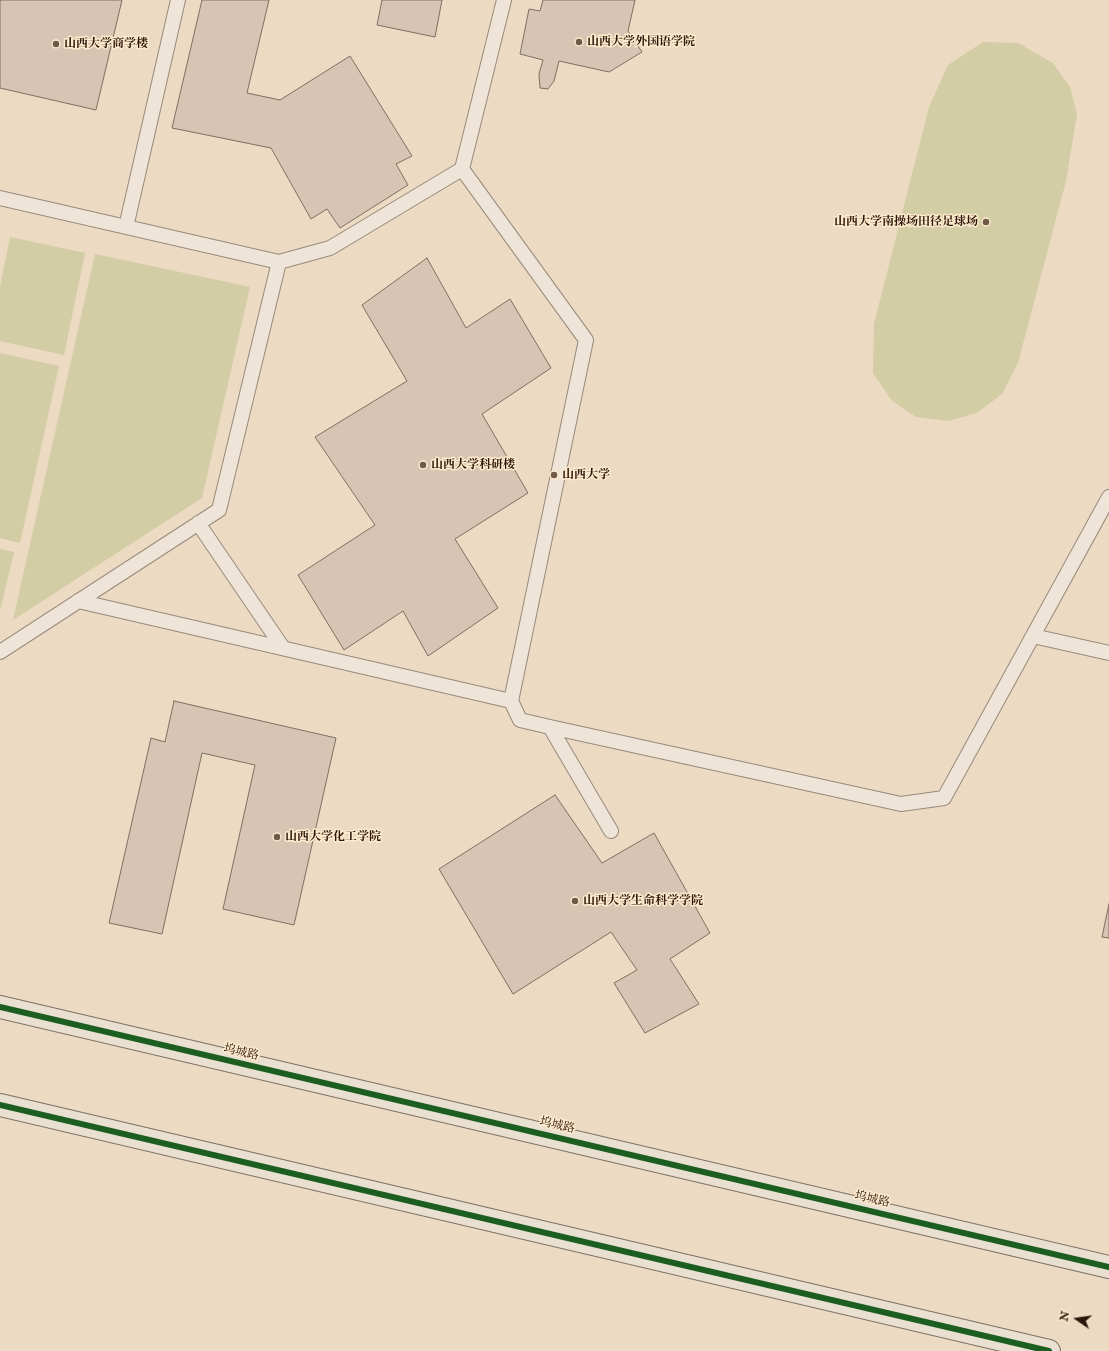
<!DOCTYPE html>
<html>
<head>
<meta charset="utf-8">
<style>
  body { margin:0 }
  #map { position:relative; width:1109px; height:1351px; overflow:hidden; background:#ecdac2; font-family:"IM FELL Double Pica",serif }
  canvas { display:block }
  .north { position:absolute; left:1057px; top:1299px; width:40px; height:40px; -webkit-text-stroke:3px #feeacc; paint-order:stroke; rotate:283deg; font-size:11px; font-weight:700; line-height:16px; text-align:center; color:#2c150a }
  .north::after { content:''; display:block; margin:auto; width:14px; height:18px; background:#2c150a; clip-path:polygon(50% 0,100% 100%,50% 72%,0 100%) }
</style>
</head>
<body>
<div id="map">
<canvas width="1109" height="1351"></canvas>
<div class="north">N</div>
</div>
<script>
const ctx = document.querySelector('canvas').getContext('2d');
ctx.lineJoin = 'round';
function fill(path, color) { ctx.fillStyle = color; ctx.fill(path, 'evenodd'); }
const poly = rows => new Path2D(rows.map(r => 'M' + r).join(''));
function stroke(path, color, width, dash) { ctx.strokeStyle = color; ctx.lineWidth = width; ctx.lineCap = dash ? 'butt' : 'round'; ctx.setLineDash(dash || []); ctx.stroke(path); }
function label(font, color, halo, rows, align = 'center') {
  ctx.font = font + ' "IM FELL Double Pica","Noto Serif SC",serif'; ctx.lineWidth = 3; ctx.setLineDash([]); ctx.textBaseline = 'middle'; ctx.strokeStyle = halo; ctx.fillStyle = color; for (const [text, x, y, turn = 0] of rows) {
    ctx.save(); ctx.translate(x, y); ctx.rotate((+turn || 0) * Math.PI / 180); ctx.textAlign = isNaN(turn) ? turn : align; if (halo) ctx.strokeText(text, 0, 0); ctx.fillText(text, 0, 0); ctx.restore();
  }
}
const green = poly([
  [983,42,1018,43,1053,63,1070,87,1077,114,1066,181,1018,363,1002,394,977,413,948,421,916,417,892,401,873,373,874,324,929,107,948,65],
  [10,237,85,253,64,355,0,341,0,287],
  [95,254,250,287,202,498,13,620],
  [0,353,59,366,20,543,0,538],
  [0,549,14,552,0,611]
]);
const building = poly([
  [0,0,122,0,96,110,0,88,0,0],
  [202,0,269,0,247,93,280,100,350,56,412,156,396,164,408,185,340,228,327,209,311,219,271,148,172,128,202,0],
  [382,0,442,0,435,37,377,25,382,0],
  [543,0,635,0,628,31,642,52,609,72,559,61,554,81,548,89,540,88,539,74,543,60,520,54,529,9,540,11,543,0],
  [427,258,466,328,510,299,551,368,482,414,528,493,455,539,498,608,428,656,403,611,344,650,298,575,375,525,315,437,407,381,362,305,427,258],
  [174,701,336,738,294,925,223,909,255,765,202,753,162,934,109,923,151,738,165,742,174,701],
  [555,795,602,863,654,833,710,933,670,959,699,1004,645,1033,614,983,637,970,611,932,513,994,439,869,555,795],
  [1109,904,1109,938,1102,937,1109,904]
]);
const service = poly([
  [0,198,279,262,219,510,0,652],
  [126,227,178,0],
  [279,262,330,248,462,169,504,0],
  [198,523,283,648],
  [78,601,511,701,586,340,462,169],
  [1033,636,1109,653],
  [511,701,520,720,550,727,611,831],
  [550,727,901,804,944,798,1109,497]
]);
const primary = poly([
  [0,1007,1109,1267],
  [0,1105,1049,1351]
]);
const cycleway = poly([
  [0,1007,1109,1267],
  [0,1105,1049,1351]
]);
const markers = [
  [579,42,4,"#6f5a4a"],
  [56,44,4,"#6f5a4a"],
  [986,222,4,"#6f5a4a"],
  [423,465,4,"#6f5a4a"],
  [554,475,4,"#6f5a4a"],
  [277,837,4,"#6f5a4a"],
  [575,901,4,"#6f5a4a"]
];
const poiNames = [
  ["山西大学外国语学院",587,42],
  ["山西大学商学楼",64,44],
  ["山西大学南操场田径足球场",978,222,"right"],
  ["山西大学科研楼",431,465],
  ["山西大学",562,475],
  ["山西大学化工学院",285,837],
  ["山西大学生命科学学院",583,901]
];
const streetNames = [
  ["坞城路",241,1053,13],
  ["坞城路",557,1126,13],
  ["坞城路",872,1200,13]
];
fill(green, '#d2cda5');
fill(building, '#d8c4b2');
stroke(building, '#7c7063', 1);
stroke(service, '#978a7c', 16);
stroke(primary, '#7c7063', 24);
stroke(service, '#eee5d8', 14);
stroke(primary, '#eae0d2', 22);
stroke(cycleway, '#1b5e20', 6);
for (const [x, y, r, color] of markers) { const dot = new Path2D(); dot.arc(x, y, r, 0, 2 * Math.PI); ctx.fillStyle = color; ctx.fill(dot); stroke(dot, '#feeacc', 1.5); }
label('bold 12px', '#2c150a', '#feeacc', poiNames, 'left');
label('12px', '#2c150a', '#feeacc', streetNames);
</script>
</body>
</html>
